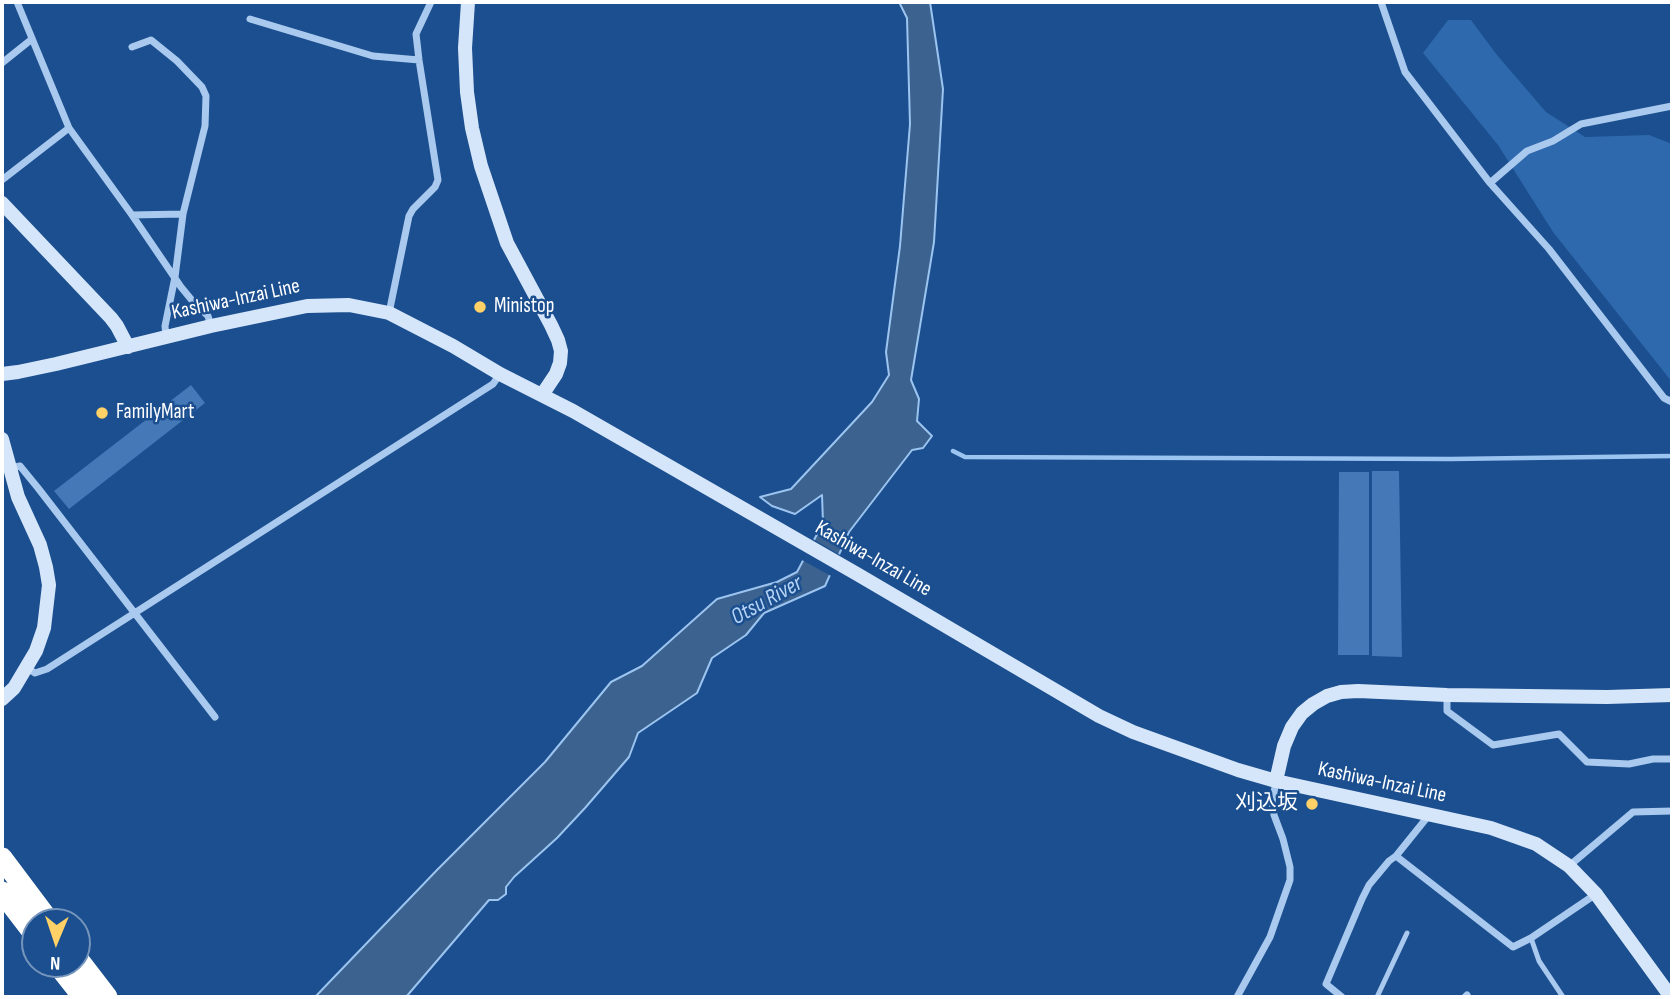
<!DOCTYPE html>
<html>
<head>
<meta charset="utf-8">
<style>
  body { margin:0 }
  #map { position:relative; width:1674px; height:999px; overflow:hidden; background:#1b4f8f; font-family:"Sofia Sans Condensed",sans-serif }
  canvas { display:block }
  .frame { position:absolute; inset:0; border:4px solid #fff; pointer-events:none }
  .north { position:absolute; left:21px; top:908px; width:70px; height:70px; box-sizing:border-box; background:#1b4f8f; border:2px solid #7695bc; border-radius:50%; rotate:182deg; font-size:19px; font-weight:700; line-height:28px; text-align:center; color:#fff }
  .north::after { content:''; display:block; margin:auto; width:24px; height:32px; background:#ffd166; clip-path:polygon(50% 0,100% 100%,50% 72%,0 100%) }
</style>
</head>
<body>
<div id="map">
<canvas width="1674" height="999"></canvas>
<div class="frame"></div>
<div class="north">N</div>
</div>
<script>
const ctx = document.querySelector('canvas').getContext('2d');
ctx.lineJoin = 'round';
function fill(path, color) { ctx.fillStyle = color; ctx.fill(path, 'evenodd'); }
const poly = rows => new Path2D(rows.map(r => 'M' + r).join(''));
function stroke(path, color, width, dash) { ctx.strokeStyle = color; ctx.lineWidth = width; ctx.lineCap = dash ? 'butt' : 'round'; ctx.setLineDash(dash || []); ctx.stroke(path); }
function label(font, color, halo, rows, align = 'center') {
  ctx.font = font + ' "Sofia Sans Condensed","Noto Sans JP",sans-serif'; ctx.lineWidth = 5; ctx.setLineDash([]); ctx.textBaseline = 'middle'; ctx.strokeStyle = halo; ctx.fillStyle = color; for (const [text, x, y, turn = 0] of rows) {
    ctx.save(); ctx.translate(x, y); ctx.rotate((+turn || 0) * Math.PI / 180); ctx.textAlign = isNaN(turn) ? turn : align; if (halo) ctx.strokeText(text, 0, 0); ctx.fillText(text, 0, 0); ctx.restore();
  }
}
const green = poly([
  [1448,20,1471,20,1497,55,1546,112,1585,137,1649,135,1672,144,1672,382,1553,232,1498,145,1423,53]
]);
const water = poly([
  [899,2,930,2,943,89,934,242,911,380,919,399,917,421,932,436,923,448,912,450,849,532,825,586,764,613,746,635,712,658,697,693,638,733,629,757,585,808,557,838,514,877,506,887,506,894,498,900,489,900,406,997,315,997,437,870,545,762,611,682,642,666,717,599,777,582,797,572,823,523,822,495,795,514,772,506,760,497,791,489,872,402,889,375,886,352,900,246,910,124,907,18,899,2]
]);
const pier = poly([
  [811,538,842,556,833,577,800,559]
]);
const stream = poly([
  [953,451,965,457,1451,459,1672,456]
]);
const building = poly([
  [191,385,205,403,69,509,54,491],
  [1372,471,1399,471,1402,657,1372,656],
  [1339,472,1369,472,1369,655,1338,655]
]);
const lane = poly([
  [1531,938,1539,961,1563,997],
  [1377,997,1407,933]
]);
const street = poly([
  [1381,2,1405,72,1490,183,1549,249,1664,398,1672,402],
  [250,19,373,56,419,60],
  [132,47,151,40,177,61,202,87,206,96,205,126,183,214,175,277,165,326,166,337],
  [2,63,32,39],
  [69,128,132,215,181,287,195,304,208,316,211,326],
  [2,180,69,128,17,2],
  [1490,183,1527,151,1553,141,1581,124,1672,106],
  [132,215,183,214],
  [389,313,409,216,413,209,435,187,438,180,419,60,416,34,431,2],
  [10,468,20,466,38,488,215,717],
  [27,668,35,673,47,669,493,384,500,374],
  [1447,695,1447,711,1493,745,1559,734,1587,762,1629,764,1653,759,1672,759],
  [1396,856,1513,947,1531,938,1596,894],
  [1569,866,1633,812,1672,811],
  [1237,997,1270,937,1290,880,1290,867,1283,839,1274,815,1272,802,1276,782],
  [1342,997,1326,984,1362,899,1369,885,1389,861,1396,856,1429,815],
  [1465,997,1467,995]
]);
const secondary = poly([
  [468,2,465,48,467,92,472,128,481,166,507,243,551,325,558,340,561,351,560,363,556,374,542,395],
  [2,203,111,318,117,326,128,347],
  [2,374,18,372,56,364,211,326,307,306,349,305,389,313,453,346,500,374,573,411,857,574,1099,716,1133,732,1238,770,1276,781,1491,828,1536,844,1569,866,1596,894,1671,997],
  [2,439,18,497,40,545,46,567,49,585,44,628,36,651,14,688,2,699],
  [1276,781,1284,746,1292,727,1302,713,1313,704,1327,696,1341,692,1358,691,1447,695,1607,697,1672,695]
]);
const highway = poly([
  [2,858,50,922],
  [2,892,35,935],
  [77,958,107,997],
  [57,964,83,997]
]);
const markers = [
  [480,307,7,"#ffd166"],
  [102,413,7,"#ffd166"],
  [1312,804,7,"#ffd166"]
];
const streetNames = [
  ["Kashiwa-Inzai Line",236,300,-12],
  ["Kashiwa-Inzai Line",873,559,30],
  ["Kashiwa-Inzai Line",1382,783,12]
];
const poiNames = [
  ["Ministop",494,307],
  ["FamilyMart",116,413],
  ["刈込坂",1298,804,"right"]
];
const waterNames = [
  ["Otsu River",767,601,-29]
];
fill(green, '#2e69ad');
fill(water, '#3c6290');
stroke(water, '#9cc4f0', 2);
fill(pier, '#1b4f8f');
stroke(stream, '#9cc4f0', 4.5);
fill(building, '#4478b7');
stroke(lane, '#a9c9ee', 5);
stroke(street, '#a9c9ee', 7);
stroke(secondary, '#d6e6fa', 14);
stroke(highway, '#fff', 21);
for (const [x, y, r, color] of markers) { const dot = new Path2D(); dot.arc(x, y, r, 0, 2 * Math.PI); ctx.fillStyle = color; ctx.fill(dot); stroke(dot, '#1b4f8f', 2.5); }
label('21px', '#fff', '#1b4f8f', streetNames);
label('21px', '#fff', '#1b4f8f', poiNames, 'left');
label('italic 23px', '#b5d3f5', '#1b4f8f', waterNames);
</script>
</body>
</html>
